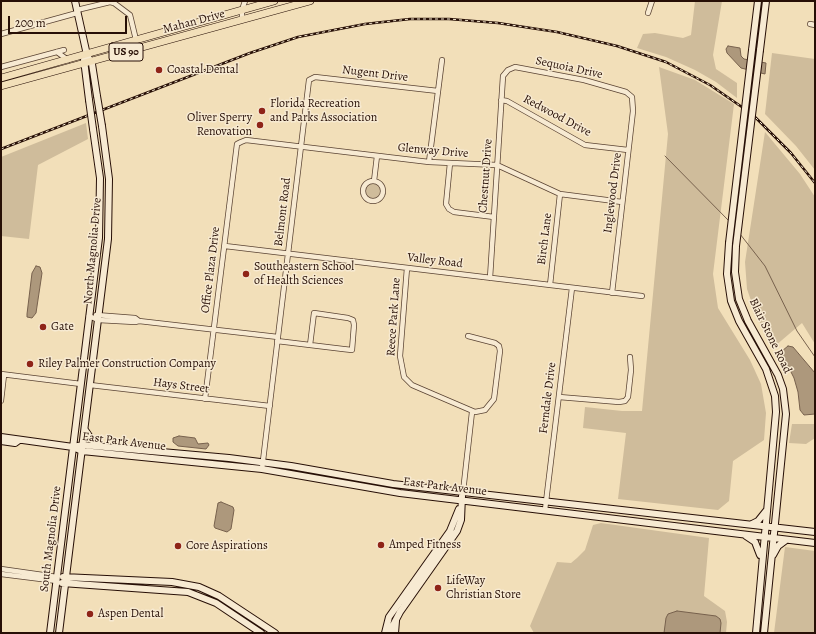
<!DOCTYPE html>
<html>
<head>
<meta charset="utf-8">
<style>
  body { margin:0 }
  #map { position:relative; width:816px; height:634px; overflow:hidden; background:#f2dfb9; font-family:Alegreya,serif }
  canvas { display:block }
  .frame { position:absolute; inset:0; border:2px solid #270f06; pointer-events:none }
  .scale { position:absolute; left:8px; top:16px; width:119px; height:18px; box-sizing:border-box; border:2px solid #270f06; border-top:0; padding-left:5px; font-size:12px; line-height:14px; white-space:nowrap; color:#270f06; -webkit-text-stroke:3px #f7ead2; paint-order:stroke }
</style>
</head>
<body>
<div id="map">
<canvas width="816" height="634"></canvas>
<div class="frame"></div>
<div class="scale">200 m</div>
</div>
<script>
const ctx = document.querySelector('canvas').getContext('2d');
ctx.lineJoin = 'round';
function fill(path, color) { ctx.fillStyle = color; ctx.fill(path, 'evenodd'); }
const poly = rows => new Path2D(rows.map(r => 'M' + r).join(''));
function stroke(path, color, width, dash) { ctx.strokeStyle = color; ctx.lineWidth = width; ctx.lineCap = dash ? 'butt' : 'round'; ctx.setLineDash(dash || []); ctx.stroke(path); }
function label(font, color, halo, rows, align = 'center') {
  ctx.font = font + ' Alegreya,serif'; ctx.lineWidth = 3; ctx.setLineDash([]); ctx.textBaseline = 'middle'; ctx.strokeStyle = halo; ctx.fillStyle = color; for (const [text, x, y, turn = 0] of rows) {
    ctx.save(); ctx.translate(x, y); ctx.rotate((+turn || 0) * Math.PI / 180); ctx.textAlign = isNaN(turn) ? turn : align; if (halo) ctx.strokeText(text, 0, 0); ctx.fillText(text, 0, 0); ctx.restore();
  }
}
const green = poly([
  [695,1,722,1,713,55,716,69,737,83,737,98,716,82,695,70,666,57,637,48,643,34,655,33,683,38,691,35],
  [772,53,815,59,815,170,796,146,765,114],
  [659,67,695,80,734,104,713,274,718,308,750,360,761,384,766,413,764,440,733,461,729,501,718,510,618,499,626,433,583,428,585,407,622,411,642,411,668,134],
  [86,123,88,139,38,165,29,239,1,236,1,157],
  [765,132,800,174,815,197,815,344,802,323,775,346,757,318,747,289,745,262],
  '364 191a8 8 0 1 1 16 0a8 8 0 1 1-16 0Z',
  [792,424,815,424,815,438,806,444,789,443],
  [601,523,709,538,704,596,725,611,727,622,726,633,534,633,530,626,557,562,571,563,577,558,585,550,593,525],
  [785,547,815,551,815,633,774,633]
]);
const water = poly([
  [728,46,740,48,741,56,744,59,766,63,765,74,741,68,727,53,726,49,728,46],
  [36,266,40,267,42,273,36,313,32,318,27,317,27,314,32,273,36,266],
  [788,346,793,347,815,373,815,414,804,415,800,410,798,392,794,378,783,356,782,351,788,346],
  [179,436,195,438,198,444,208,443,209,445,206,449,178,446,173,442,173,438,179,436],
  [221,502,233,507,234,510,231,529,227,532,215,528,214,526,218,503,221,502],
  [677,611,716,616,720,619,721,623,720,633,664,633,666,618,668,614,677,611]
]);
const stream = poly([
  [665,156,729,221],
  [740,234,765,266,797,331,815,357]
]);
const street = poly([
  [77,10,110,2,114,3,130,15,136,40],
  [648,13,652,1],
  [242,20,242,10,245,1],
  [810,24,815,25],
  [1,34,77,13],
  [57,52,68,60],
  [1,67,64,50],
  [501,100,507,101,585,145,628,150],
  [429,162,442,60],
  [450,163,446,204,449,209,454,212,494,217],
  [374,181,377,156],
  '363 191a10 10 0 1 1 20 0a10 10 0 1 1-20 0Z',
  [225,246,642,296],
  [407,268,400,356,404,377,412,385,475,412,485,410,494,399,500,351,499,346,495,343,468,336],
  [490,278,503,76,508,70,515,67,584,80,626,92,632,97,633,111,612,293],
  [550,285,560,194],
  [96,315,135,318,139,321],
  [89,316,98,320,135,322,139,321,278,337],
  [277,341,343,349,352,350,354,325,353,320,348,318,314,313,310,345],
  [1,374,81,384],
  [90,385,270,406],
  [559,397,619,402,625,401,628,397,631,370,630,357],
  [205,399,237,144,241,142,246,140,429,162,497,165,560,194,622,202],
  [1,401,4,375],
  [262,469,309,80,315,77,438,91],
  [463,492,472,412],
  [545,510,572,288],
  [1,569,57,577],
  [1,574,57,581]
]);
const secondary = poly([
  [75,1,87,55,92,64,97,96],
  [752,50,758,1],
  [760,50,766,1],
  [84,60,89,100],
  [729,243,727,274,731,301,739,321,766,369,775,396,776,412,756,633],
  [736,246,735,272,739,299,748,321,778,375,783,389,786,414,764,633],
  [85,430,91,439,100,446],
  [1,437,73,447,82,451,262,469,400,493,815,543],
  [1,441,15,443,19,440],
  [73,447,83,445,229,458,291,466,393,484,815,532],
  [752,524,758,521,766,511],
  [746,536,755,542,760,555],
  [773,555,778,546,786,540],
  [63,577,172,582,199,587,219,596,275,633],
  [62,583,188,592,216,603,261,633],
  [50,633,99,238,100,178,93,129],
  [59,633,108,239,109,179,102,126],
  [385,633,389,617,450,531,459,509],
  [389,633,400,612,457,531,461,520,462,496],
  [395,633,396,621]
]);
const primary = poly([
  [1,78,274,1],
  [1,86,310,1]
]);
const rail = poly([
  [1,149,250,53,298,37,365,24,410,19,449,19,498,23,557,32,617,46,666,62,710,85,752,114,791,153,815,183]
]);
const secondaryBridge = poly([
  [97,96,102,126],
  [89,100,93,129],
  [729,243,752,50],
  [736,246,760,50]
]);
const markers = [
  [159,70,4,"#8f2418"],
  [262,111,4,"#8f2418"],
  [260,125,4,"#8f2418"],
  [246,274,4,"#8f2418"],
  [43,327,4,"#8f2418"],
  [30,364,4,"#8f2418"],
  [381,545,4,"#8f2418"],
  [178,546,4,"#8f2418"],
  [438,588,4,"#8f2418"],
  [90,614,4,"#8f2418"]
];
const shields = [
  [126,52,34]
];
const shieldNames = [
  ["US 90",126,52]
];
const streetNames = [
  ["Mahan Drive",194,22,-15],
  ["Sequoia Drive",569,68,12],
  ["Nugent Drive",375,74,7],
  ["Redwood Drive",557,116,28],
  ["Glenway Drive",433,151,5],
  ["Chestnut Drive",486,176,-86],
  ["Inglewood Drive",613,193,-83],
  ["Belmont Road",283,212,-83],
  ["Birch Lane",545,239,-83],
  ["North Magnolia Drive",93,251,-85],
  ["Valley Road",435,261,7],
  ["Office Plaza Drive",211,270,-83],
  ["Reece Park Lane",394,317,-86],
  ["Blair Stone Road",770,336,64],
  ["Hays Street",181,386,7],
  ["Ferndale Drive",548,398,-83],
  ["East Park Avenue",124,442,7],
  ["East Park Avenue",445,487,7],
  ["South Magnolia Drive",51,539,-83]
];
const poiNames = [
  ["Coastal Dental",167,70],
  ["Florida Recreation",270,104],
  ["and Parks Association",270,118],
  ["Oliver Sperry",252,118,"right"],
  ["Renovation",252,132,"right"],
  ["Southeastern School",254,267],
  ["of Health Sciences",254,281],
  ["Gate",51,327],
  ["Riley Palmer Construction Company",38,364],
  ["Amped Fitness",389,545],
  ["Core Aspirations",186,546],
  ["LifeWay",446,581],
  ["Christian Store",446,595],
  ["Aspen Dental",98,614]
];
fill(green, '#cfbc9b');
fill(water, '#ad987c');
stroke(water, '#77614d', 1);
stroke(stream, '#77614d', 1);
stroke(street, '#5a4333', 6);
stroke(secondary, '#270f06', 8);
stroke(primary, '#270f06', 8);
stroke(street, '#f7ead2', 4.5);
stroke(secondary, '#f7ead2', 6);
stroke(primary, '#f2dfb9', 7);
stroke(rail, '#270f06', 2.5);
stroke(rail, '#f7ead2', 1, [3]);
stroke(secondaryBridge, '#270f06', 8, []);
stroke(secondaryBridge, '#f7ead2', 6);
for (const [x, y, r, color] of markers) { const dot = new Path2D(); dot.arc(x, y, r, 0, 2 * Math.PI); ctx.fillStyle = color; ctx.fill(dot); stroke(dot, '#f7ead2', 1.5); }
for (const [x, y, w] of shields) { const box = new Path2D(); box.roundRect(x - w / 2, y - 9, w, 18, 3); ctx.fillStyle = '#f7ead2'; ctx.fill(box); stroke(box, '#270f06', 1); }
label('bold 11px', '#270f06', null, shieldNames);
label('12px', '#270f06', '#f7ead2', streetNames);
label('12px', '#270f06', '#f7ead2', poiNames, 'left');
</script>
</body>
</html>
